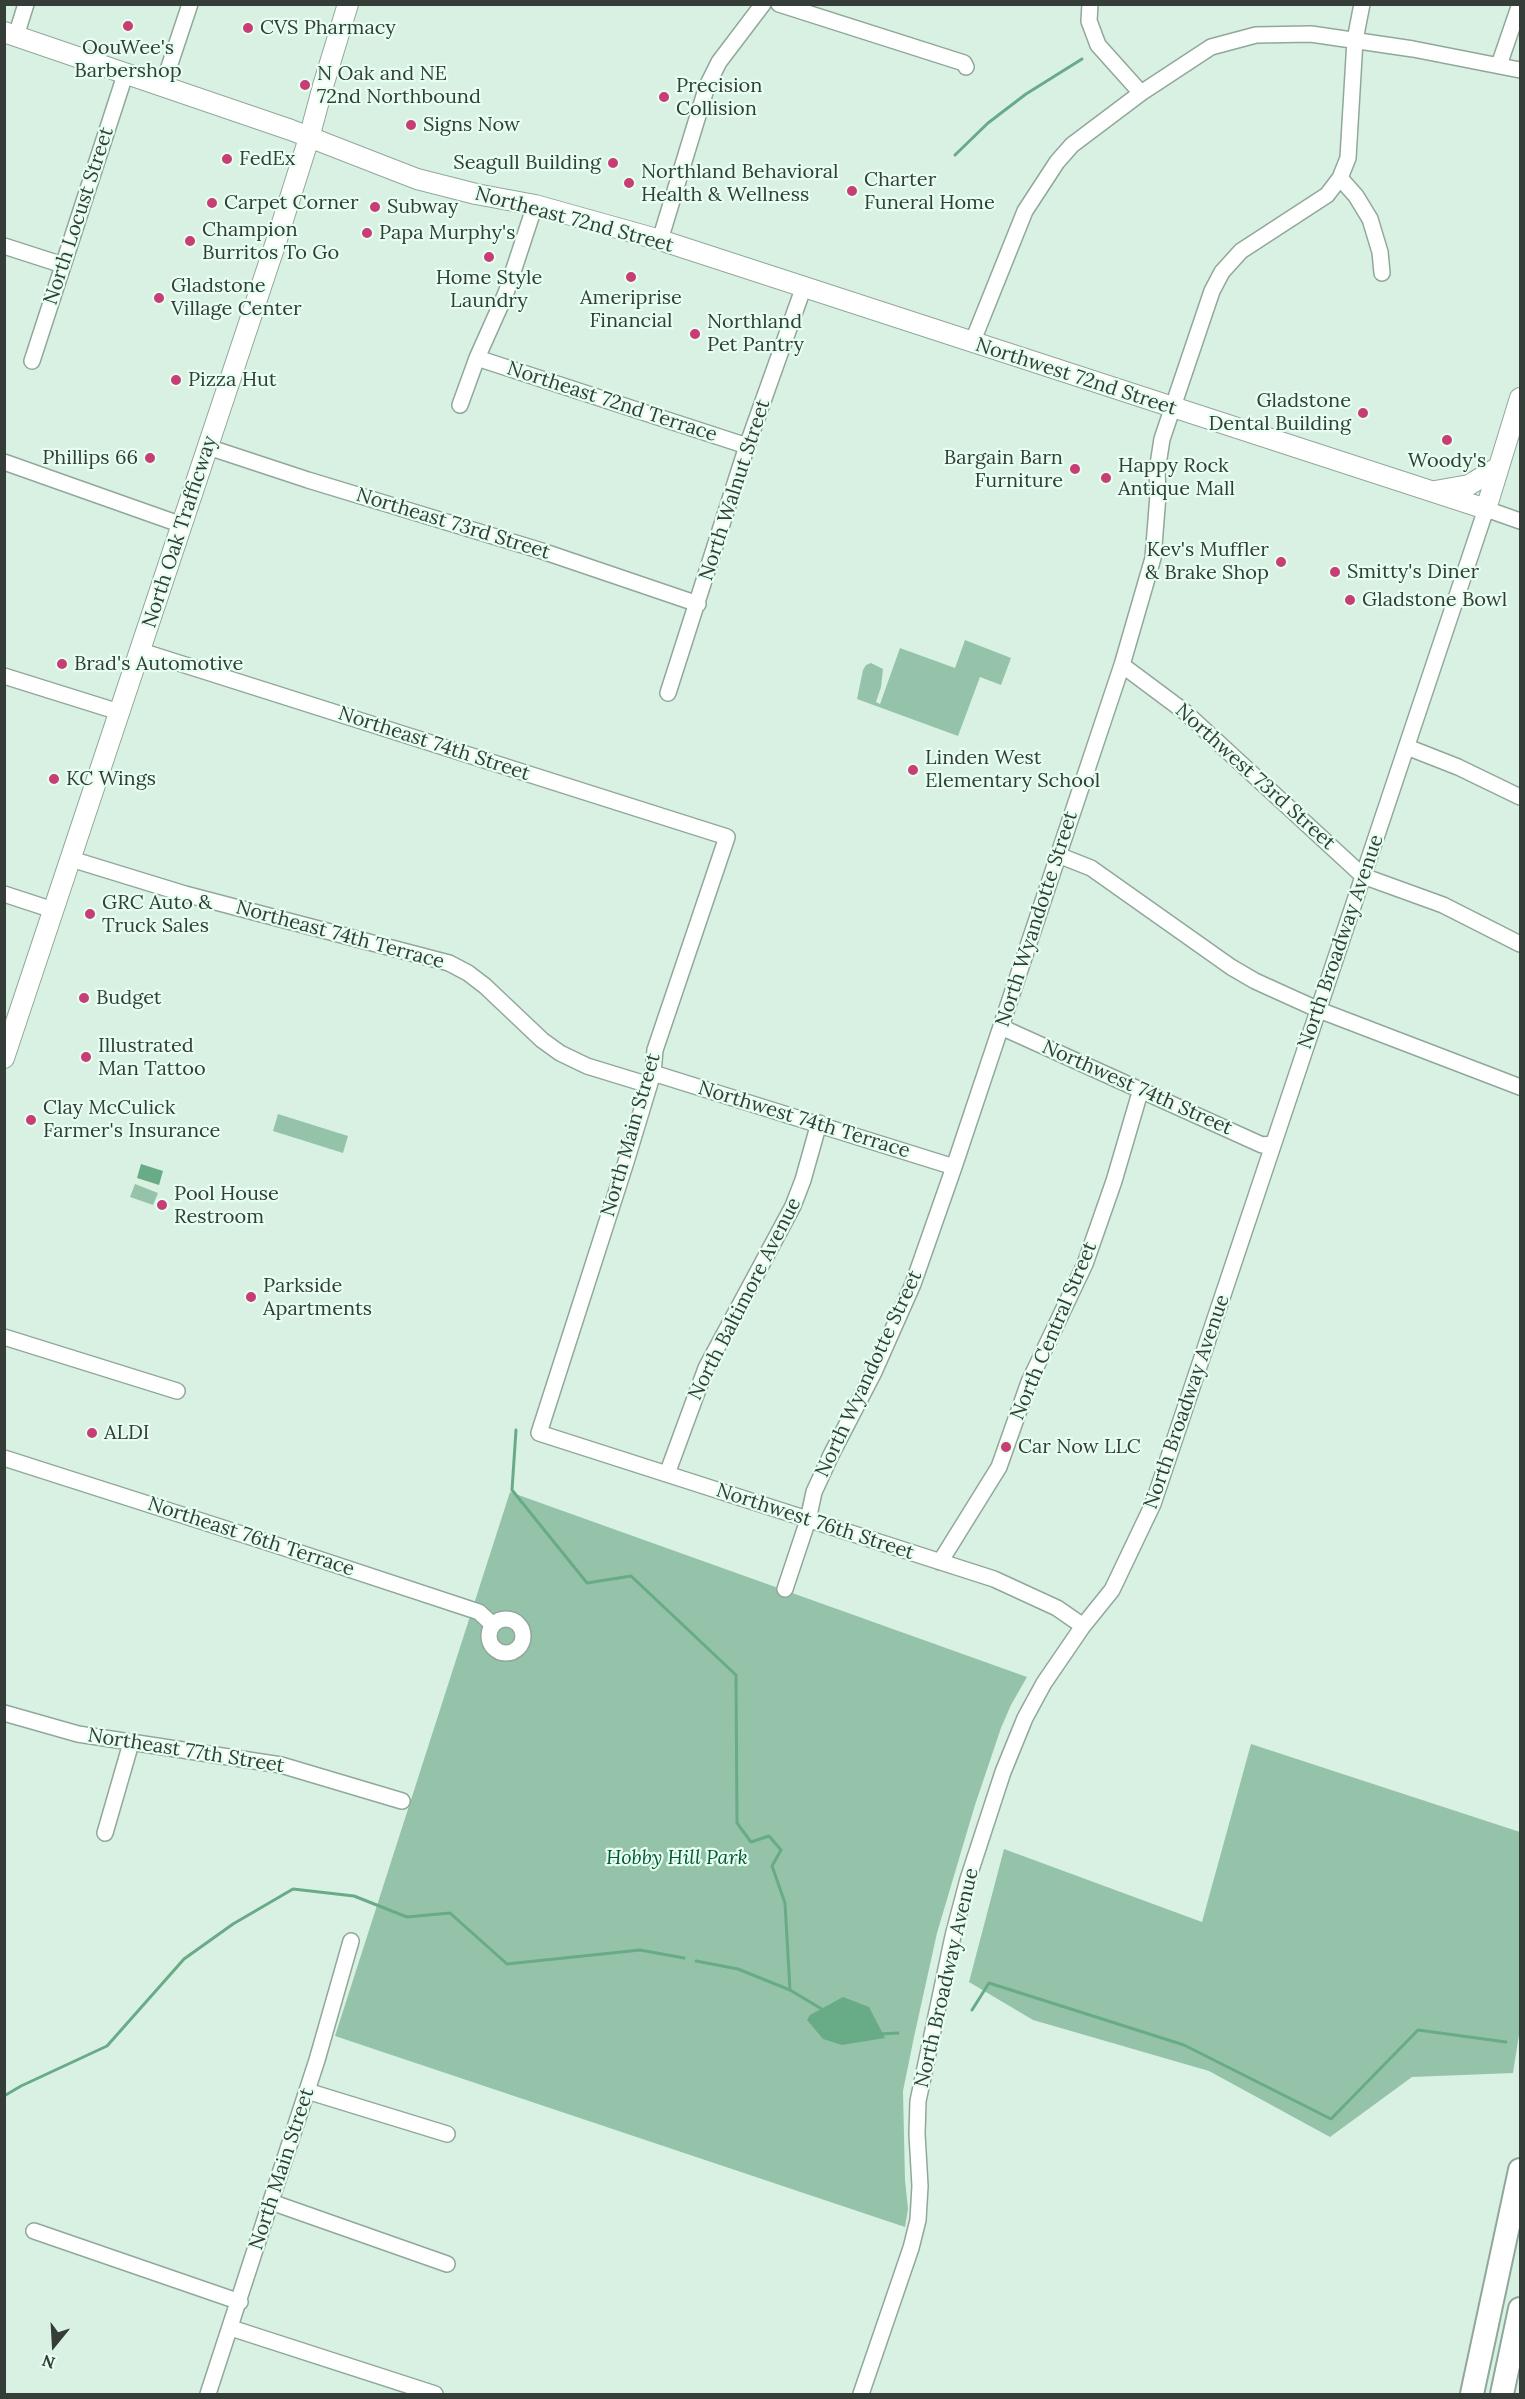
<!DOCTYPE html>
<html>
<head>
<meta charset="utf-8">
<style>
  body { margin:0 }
  #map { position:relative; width:1525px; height:2399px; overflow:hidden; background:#d9f1e3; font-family:Lora,serif }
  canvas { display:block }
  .frame { position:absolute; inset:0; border:6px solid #343d38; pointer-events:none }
  .north { position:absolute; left:24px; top:2315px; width:60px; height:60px; -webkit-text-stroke:4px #e6fff0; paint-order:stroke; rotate:198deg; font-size:16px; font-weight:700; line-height:24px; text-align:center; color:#343d38 }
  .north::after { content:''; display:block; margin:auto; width:21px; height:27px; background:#343d38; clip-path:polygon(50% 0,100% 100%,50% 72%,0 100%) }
</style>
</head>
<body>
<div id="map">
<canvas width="1525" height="2399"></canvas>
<div class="frame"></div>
<div class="north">N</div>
</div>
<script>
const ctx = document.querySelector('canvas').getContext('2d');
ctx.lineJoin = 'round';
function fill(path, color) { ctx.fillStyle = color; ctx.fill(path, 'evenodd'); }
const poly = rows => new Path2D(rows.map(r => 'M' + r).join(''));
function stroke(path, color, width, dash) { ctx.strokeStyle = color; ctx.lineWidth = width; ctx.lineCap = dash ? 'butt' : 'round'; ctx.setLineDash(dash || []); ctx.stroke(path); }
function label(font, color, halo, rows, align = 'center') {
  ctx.font = font + ' Lora,serif'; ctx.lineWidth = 4.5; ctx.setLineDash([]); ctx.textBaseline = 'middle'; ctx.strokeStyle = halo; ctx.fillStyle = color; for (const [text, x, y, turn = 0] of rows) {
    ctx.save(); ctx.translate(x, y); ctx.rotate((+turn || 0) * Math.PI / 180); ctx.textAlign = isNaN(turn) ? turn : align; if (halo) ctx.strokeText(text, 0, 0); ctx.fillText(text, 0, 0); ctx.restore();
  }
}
const green = poly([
  [965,640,1011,658,1001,685,980,677,958,736,857,699,863,670,866,665,871,663,883,669,881,687,876,702,880,704,900,648,955,668],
  [278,1114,348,1136,343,1153,273,1131],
  [135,1184,158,1193,153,1205,130,1197],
  [510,1492,1027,1677,1011,1705,1001,1728,975,1805,937,1933,914,2037,903,2091,905,2180,908,2209,905,2227,335,2036],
  [1251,1744,1520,1832,1520,2028,1513,2073,1412,2077,1330,2137,1209,2071,1033,2020,969,1982,1004,1849,1202,1922]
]);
const water = poly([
  [141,1164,163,1171,159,1185,137,1178],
  [843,1997,869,2007,885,2038,842,2045,823,2039,807,2020,810,2015]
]);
const stream = poly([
  [955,155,988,123,1026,94,1082,59],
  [516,1430,512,1490,587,1583,631,1576,736,1675,737,1823,751,1842,769,1836,781,1850,772,1866,785,1903,790,1990,825,2011],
  [696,1961,738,1969,790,1990],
  [972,2010,989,1983,1184,2045,1331,2119,1418,2030,1506,2042],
  [879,2034,898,2033],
  [4,2096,21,2086,107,2046,184,1959,233,1924,293,1889,354,1896,407,1917,450,1913,507,1964,640,1950,684,1958]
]);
const minor = poly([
  [779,4,964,63,966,67],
  [1090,4,1089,21,1098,45,1141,93],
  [16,36,26,4],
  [1499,65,1520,4],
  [163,85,190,4],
  [1340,178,1356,196,1370,219,1380,252,1382,273],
  [660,240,707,86,719,62,763,4],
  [4,246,63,265],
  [972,343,1025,211,1057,162,1072,145,1141,93,1211,47,1256,35,1311,34,1413,49,1520,70],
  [477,358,747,446],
  [32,361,126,72],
  [460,405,477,358,506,293,535,205],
  [208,447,308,480,542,551,698,604],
  [4,462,182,525],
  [141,651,727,837,655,1050,653,1073,626,1162,539,1433,994,1579,1057,1608,1083,1626],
  [1122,665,1185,712,1363,876,1443,905,1520,944],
  [4,676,119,712],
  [668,693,747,446,803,289],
  [1407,747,1458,767,1520,797],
  [1058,855,1091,868,1231,967,1255,981,1319,1010,1520,1087],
  [71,859,185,894,449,963,468,973,485,986,542,1040,560,1053,587,1066,649,1085],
  [4,894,53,910],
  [1001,1027,1262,1145,1273,1144],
  [653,1073,954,1167],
  [4,1337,177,1391],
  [4,1458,279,1546,479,1612,493,1625],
  [667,1474,706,1368,793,1206,803,1180,819,1123],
  [940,1562,999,1467,1029,1382,1085,1264,1114,1181,1141,1089],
  [785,1589,808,1520,814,1492,831,1455,874,1372,913,1284,954,1167,1122,665,1153,558,1158,495,1157,471,1162,439,1212,291,1222,272,1241,251,1327,195,1340,178,1348,158,1355,40,1362,4],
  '489 1636a17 17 0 1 1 34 0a17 17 0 1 1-34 0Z',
  [4,1713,78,1734,281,1765,402,1801],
  [105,1833,131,1743],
  [307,2091,447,2134],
  [271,2202,447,2264],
  [34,2231,240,2302],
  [231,2328,435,2394],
  [208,2394,317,2060,351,1941],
  [861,2394,911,2248,918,2220,920,2186,917,2134,918,2101,953,1936,968,1879,1003,1772,1025,1718,1044,1683,1083,1626,1112,1590,1153,1504,1486,509,1520,521]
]);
const major = poly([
  [4,32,291,130,417,179,476,194,535,205,660,240,1486,509,1520,398],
  [1435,491,1469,485,1497,468],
  [4,1058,277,239,309,138,323,86,348,4]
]);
const highway = poly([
  [1472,2394,1520,2170],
  [1502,2394,1520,2309]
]);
const markers = [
  [128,26,6,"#c73d74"],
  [248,28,6,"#c73d74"],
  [305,85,6,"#c73d74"],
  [664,97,6,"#c73d74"],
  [411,125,6,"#c73d74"],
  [227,159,6,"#c73d74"],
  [613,163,6,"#c73d74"],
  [629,183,6,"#c73d74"],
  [852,191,6,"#c73d74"],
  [212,203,6,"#c73d74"],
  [375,207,6,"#c73d74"],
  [367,233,6,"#c73d74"],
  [190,241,6,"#c73d74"],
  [489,257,6,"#c73d74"],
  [631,277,6,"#c73d74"],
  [159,298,6,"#c73d74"],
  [695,334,6,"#c73d74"],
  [176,380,6,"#c73d74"],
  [1363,413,6,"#c73d74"],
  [1447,440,6,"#c73d74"],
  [150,458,6,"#c73d74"],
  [1075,469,6,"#c73d74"],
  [1106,478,6,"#c73d74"],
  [1281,562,6,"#c73d74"],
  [1335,572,6,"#c73d74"],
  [1350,600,6,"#c73d74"],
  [62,664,6,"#c73d74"],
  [913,770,6,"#c73d74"],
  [54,779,6,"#c73d74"],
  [90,914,6,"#c73d74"],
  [84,998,6,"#c73d74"],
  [86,1057,6,"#c73d74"],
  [31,1120,6,"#c73d74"],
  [162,1205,6,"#c73d74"],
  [251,1297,6,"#c73d74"],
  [92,1433,6,"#c73d74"],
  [1006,1447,6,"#c73d74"]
];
const poiNames = [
  ["CVS Pharmacy",260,28],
  ["OouWee's",128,48,"center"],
  ["Barbershop",128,71,"center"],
  ["N Oak and NE",317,74],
  ["72nd Northbound",317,97],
  ["Precision",676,86],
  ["Collision",676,109],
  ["Signs Now",423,125],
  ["FedEx",239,159],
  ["Seagull Building",601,163,"right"],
  ["Northland Behavioral",641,172],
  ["Health & Wellness",641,195],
  ["Charter",864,180],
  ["Funeral Home",864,203],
  ["Carpet Corner",224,203],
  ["Subway",387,207],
  ["Champion",202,230],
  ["Burritos To Go",202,253],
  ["Papa Murphy's",379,233],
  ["Home Style",489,278,"center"],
  ["Laundry",489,301,"center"],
  ["Gladstone",171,286],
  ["Village Center",171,309],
  ["Ameriprise",631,298,"center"],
  ["Financial",631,321,"center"],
  ["Northland",707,322],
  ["Pet Pantry",707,345],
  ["Pizza Hut",188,380],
  ["Gladstone",1351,401,"right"],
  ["Dental Building",1351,424,"right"],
  ["Phillips 66",138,458,"right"],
  ["Bargain Barn",1063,458,"right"],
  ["Furniture",1063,481,"right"],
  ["Woody's",1447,461,"center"],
  ["Happy Rock",1118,466],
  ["Antique Mall",1118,489],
  ["Kev's Muffler",1269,550,"right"],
  ["& Brake Shop",1269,573,"right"],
  ["Smitty's Diner",1347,572],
  ["Gladstone Bowl",1362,600],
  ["Brad's Automotive",74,664],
  ["Linden West",925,758],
  ["Elementary School",925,781],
  ["KC Wings",66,779],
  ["GRC Auto &",102,903],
  ["Truck Sales",102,926],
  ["Budget",96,998],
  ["Illustrated",98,1046],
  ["Man Tattoo",98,1069],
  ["Clay McCulick",43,1108],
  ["Farmer's Insurance",43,1131],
  ["Pool House",174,1194],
  ["Restroom",174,1217],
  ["Parkside",263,1286],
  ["Apartments",263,1309],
  ["ALDI",104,1433],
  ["Car Now LLC",1018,1447]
];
const streetNames = [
  ["North Locust Street",79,216,-72],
  ["Northeast 72nd Street",574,220,15],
  ["Northwest 72nd Street",1076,377,18],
  ["Northeast 72nd Terrace",612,402,18],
  ["North Walnut Street",735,490,-72],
  ["Northeast 73rd Street",453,524,17],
  ["North Oak Trafficway",180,532,-72],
  ["Northeast 74th Street",434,744,18],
  ["Northwest 73rd Street",1255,777,42],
  ["North Wyandotte Street",1037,919,-72],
  ["Northeast 74th Terrace",340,935,15],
  ["North Broadway Avenue",1341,942,-71],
  ["Northwest 74th Street",1137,1088,24],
  ["Northwest 74th Terrace",804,1120,17],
  ["North Main Street",631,1135,-74],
  ["North Baltimore Avenue",745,1299,-63],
  ["North Central Street",1054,1331,-67],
  ["North Wyandotte Street",869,1374,-65],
  ["North Broadway Avenue",1187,1402,-71],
  ["Northwest 76th Street",815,1522,18],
  ["Northeast 76th Terrace",251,1537,18],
  ["Northeast 77th Street",186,1751,9],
  ["North Broadway Avenue",947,1978,-77],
  ["North Main Street",282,2169,-72]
];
const parkNames = [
  ["Hobby Hill Park",677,1858]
];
fill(green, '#95c3a9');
fill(water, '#68ab87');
stroke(stream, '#68ab87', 3);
stroke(minor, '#90a89a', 18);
stroke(major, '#90a89a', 22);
stroke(highway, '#90a89a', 26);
stroke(minor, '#fff', 15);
stroke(major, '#fff', 20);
stroke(highway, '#fff', 22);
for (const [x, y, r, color] of markers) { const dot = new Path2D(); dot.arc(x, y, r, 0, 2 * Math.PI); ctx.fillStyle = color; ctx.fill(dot); stroke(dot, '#e6fff0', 2); }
label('20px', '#343d38', '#e6fff0', poiNames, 'left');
label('20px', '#343d38', '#e6fff0', streetNames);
label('italic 20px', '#005836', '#e6fff0', parkNames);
</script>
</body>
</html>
